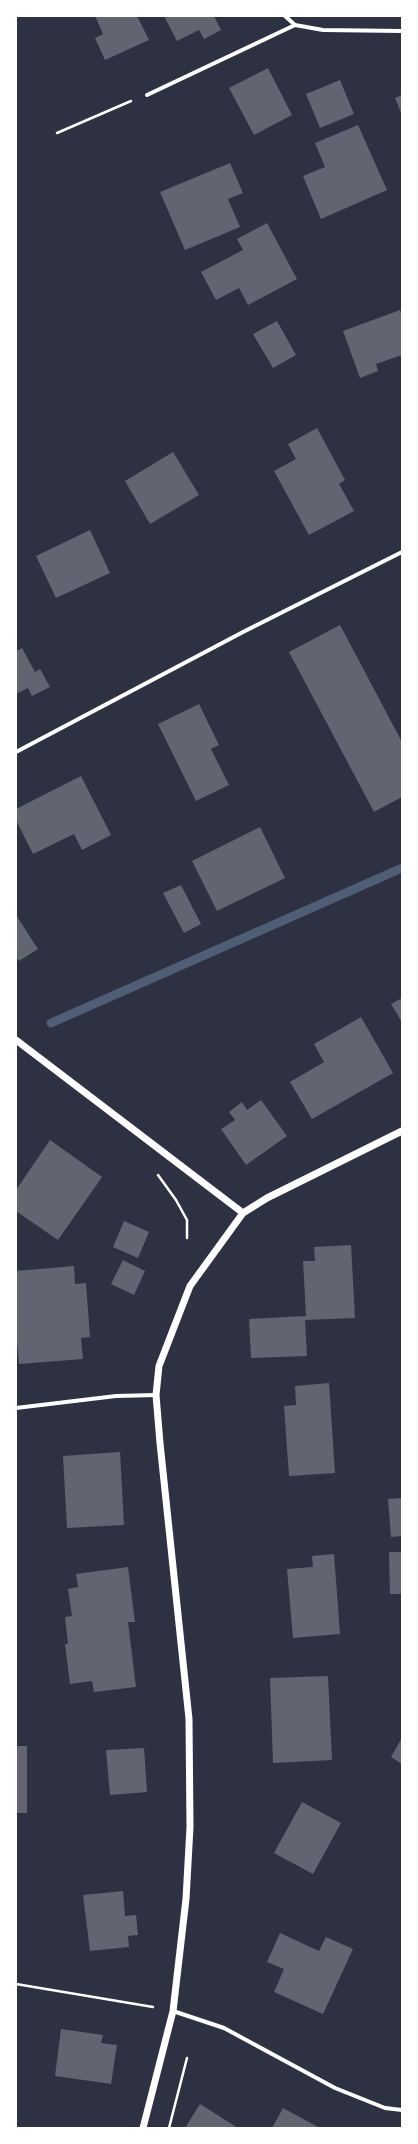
<!DOCTYPE html>
<html>
<head>
<meta charset="utf-8">
<style>
  body { margin:0 }
  #map { position:relative; width:418px; height:2144px; overflow:hidden; background:#2d3142; font-family:"PT Sans",sans-serif }
  canvas { display:block }
  .frame { position:absolute; inset:0; border:17px solid #fff; pointer-events:none }
</style>
</head>
<body>
<div id="map">
<canvas width="418" height="2144"></canvas>
<div class="frame"></div>
</div>
<script>
const ctx = document.querySelector('canvas').getContext('2d');
ctx.lineJoin = 'round';
const poly = rows => new Path2D(rows.map(r => 'M' + r).join(''));
function stroke(path, color, width, dash) { ctx.strokeStyle = color; ctx.lineWidth = width; ctx.lineCap = dash ? 'butt' : 'round'; ctx.setLineDash(dash || []); ctx.stroke(path); }
function fill(path, color) { ctx.fillStyle = color; ctx.fill(path, 'evenodd'); }
const stream = poly([
  [51,1023,402,868]
]);
const building = poly([
  [95,16,137,16,149,40,105,60,95,38,103,34],
  [164,16,214,16,221,30,204,39,199,30,177,41],
  [268,68,292,115,254,135,229,88],
  [340,80,354,114,320,128,306,94],
  [402,95,402,115,395,98],
  [358,125,387,190,321,219,303,176,325,167,315,143],
  [230,163,243,193,228,199,240,227,185,250,160,192],
  [267,223,297,279,248,305,239,288,216,300,201,272,243,250,237,239],
  [400,310,402,315,402,355,376,364,378,371,360,378,343,331],
  [277,321,296,355,273,368,253,334],
  [317,428,345,480,339,484,354,511,309,535,274,471,296,459,288,444],
  [173,452,199,495,150,524,125,481],
  [90,530,110,573,56,598,36,556],
  [340,625,402,742,402,797,374,812,289,652],
  [22,648,35,672,40,669,50,687,32,696,28,688,16,694,16,651],
  [199,704,219,745,211,749,229,785,196,801,158,724],
  [81,776,111,835,82,850,74,834,33,854,16,820,16,809],
  [260,827,285,878,217,911,192,861],
  [181,885,201,924,184,933,163,893],
  [16,915,38,949,19,961,16,957],
  [402,998,402,1022,391,1004],
  [361,1017,393,1073,312,1119,290,1082,324,1062,314,1044],
  [261,1100,287,1136,246,1165,221,1129,235,1120,229,1112,242,1102,247,1110],
  [50,1140,102,1177,58,1240,16,1211,16,1190],
  [124,1221,149,1232,138,1258,113,1247],
  [351,1245,355,1318,305,1320,307,1356,251,1358,249,1319,306,1316,303,1261,315,1261,314,1247],
  [123,1260,145,1271,134,1295,111,1284],
  [74,1266,75,1284,86,1283,90,1337,81,1338,83,1359,19,1364,16,1330,16,1271],
  [329,1383,335,1473,289,1476,284,1406,296,1405,295,1386],
  [120,1452,124,1525,67,1528,63,1456],
  [402,1498,402,1536,391,1537,388,1499],
  [389,1552,402,1552,402,1594,390,1594],
  [334,1554,340,1634,293,1638,287,1569,313,1567,312,1556],
  [128,1567,135,1622,128,1622,136,1687,94,1692,92,1681,70,1684,65,1644,68,1644,65,1617,72,1616,68,1589,78,1587,76,1574],
  [328,1676,332,1760,273,1763,270,1678],
  [402,1738,402,1764,391,1757],
  [16,1746,27,1746,27,1813,16,1813],
  [144,1748,147,1792,110,1795,106,1750],
  [302,1802,341,1823,313,1874,274,1853],
  [123,1891,125,1916,136,1915,138,1935,128,1936,129,1947,90,1951,83,1895],
  [280,1933,319,1951,326,1937,353,1949,323,2014,274,1992,284,1969,267,1962],
  [61,2029,103,2035,101,2043,117,2045,111,2084,55,2076],
  [200,2104,238,2128,185,2128],
  [283,2108,320,2128,272,2128]
]);
const path = poly([
  [57,133,131,101],
  [158,1175,176,1200,187,1220,187,1238],
  [16,1984,153,2007],
  [169,2128,187,2058]
]);
const minor = poly([
  [285,16,295,25,323,30,402,31],
  [147,95,295,25],
  [16,752,243,632,402,552],
  [16,1408,116,1396,156,1395],
  [173,2011,224,2028,335,2088,385,2108,402,2110]
]);
const tertiary = poly([
  [16,1040,243,1213],
  [143,2128,173,2011,186,1899,190,1827,189,1719,160,1443,156,1395,159,1366,190,1286,243,1213,267,1198,402,1131]
]);
stroke(stream, '#4f5d75', 9);
fill(building, '#626471');
stroke(path, '#fff', 2.5);
stroke(minor, '#fff', 4);
stroke(tertiary, '#fff', 7);
</script>
</body>
</html>
